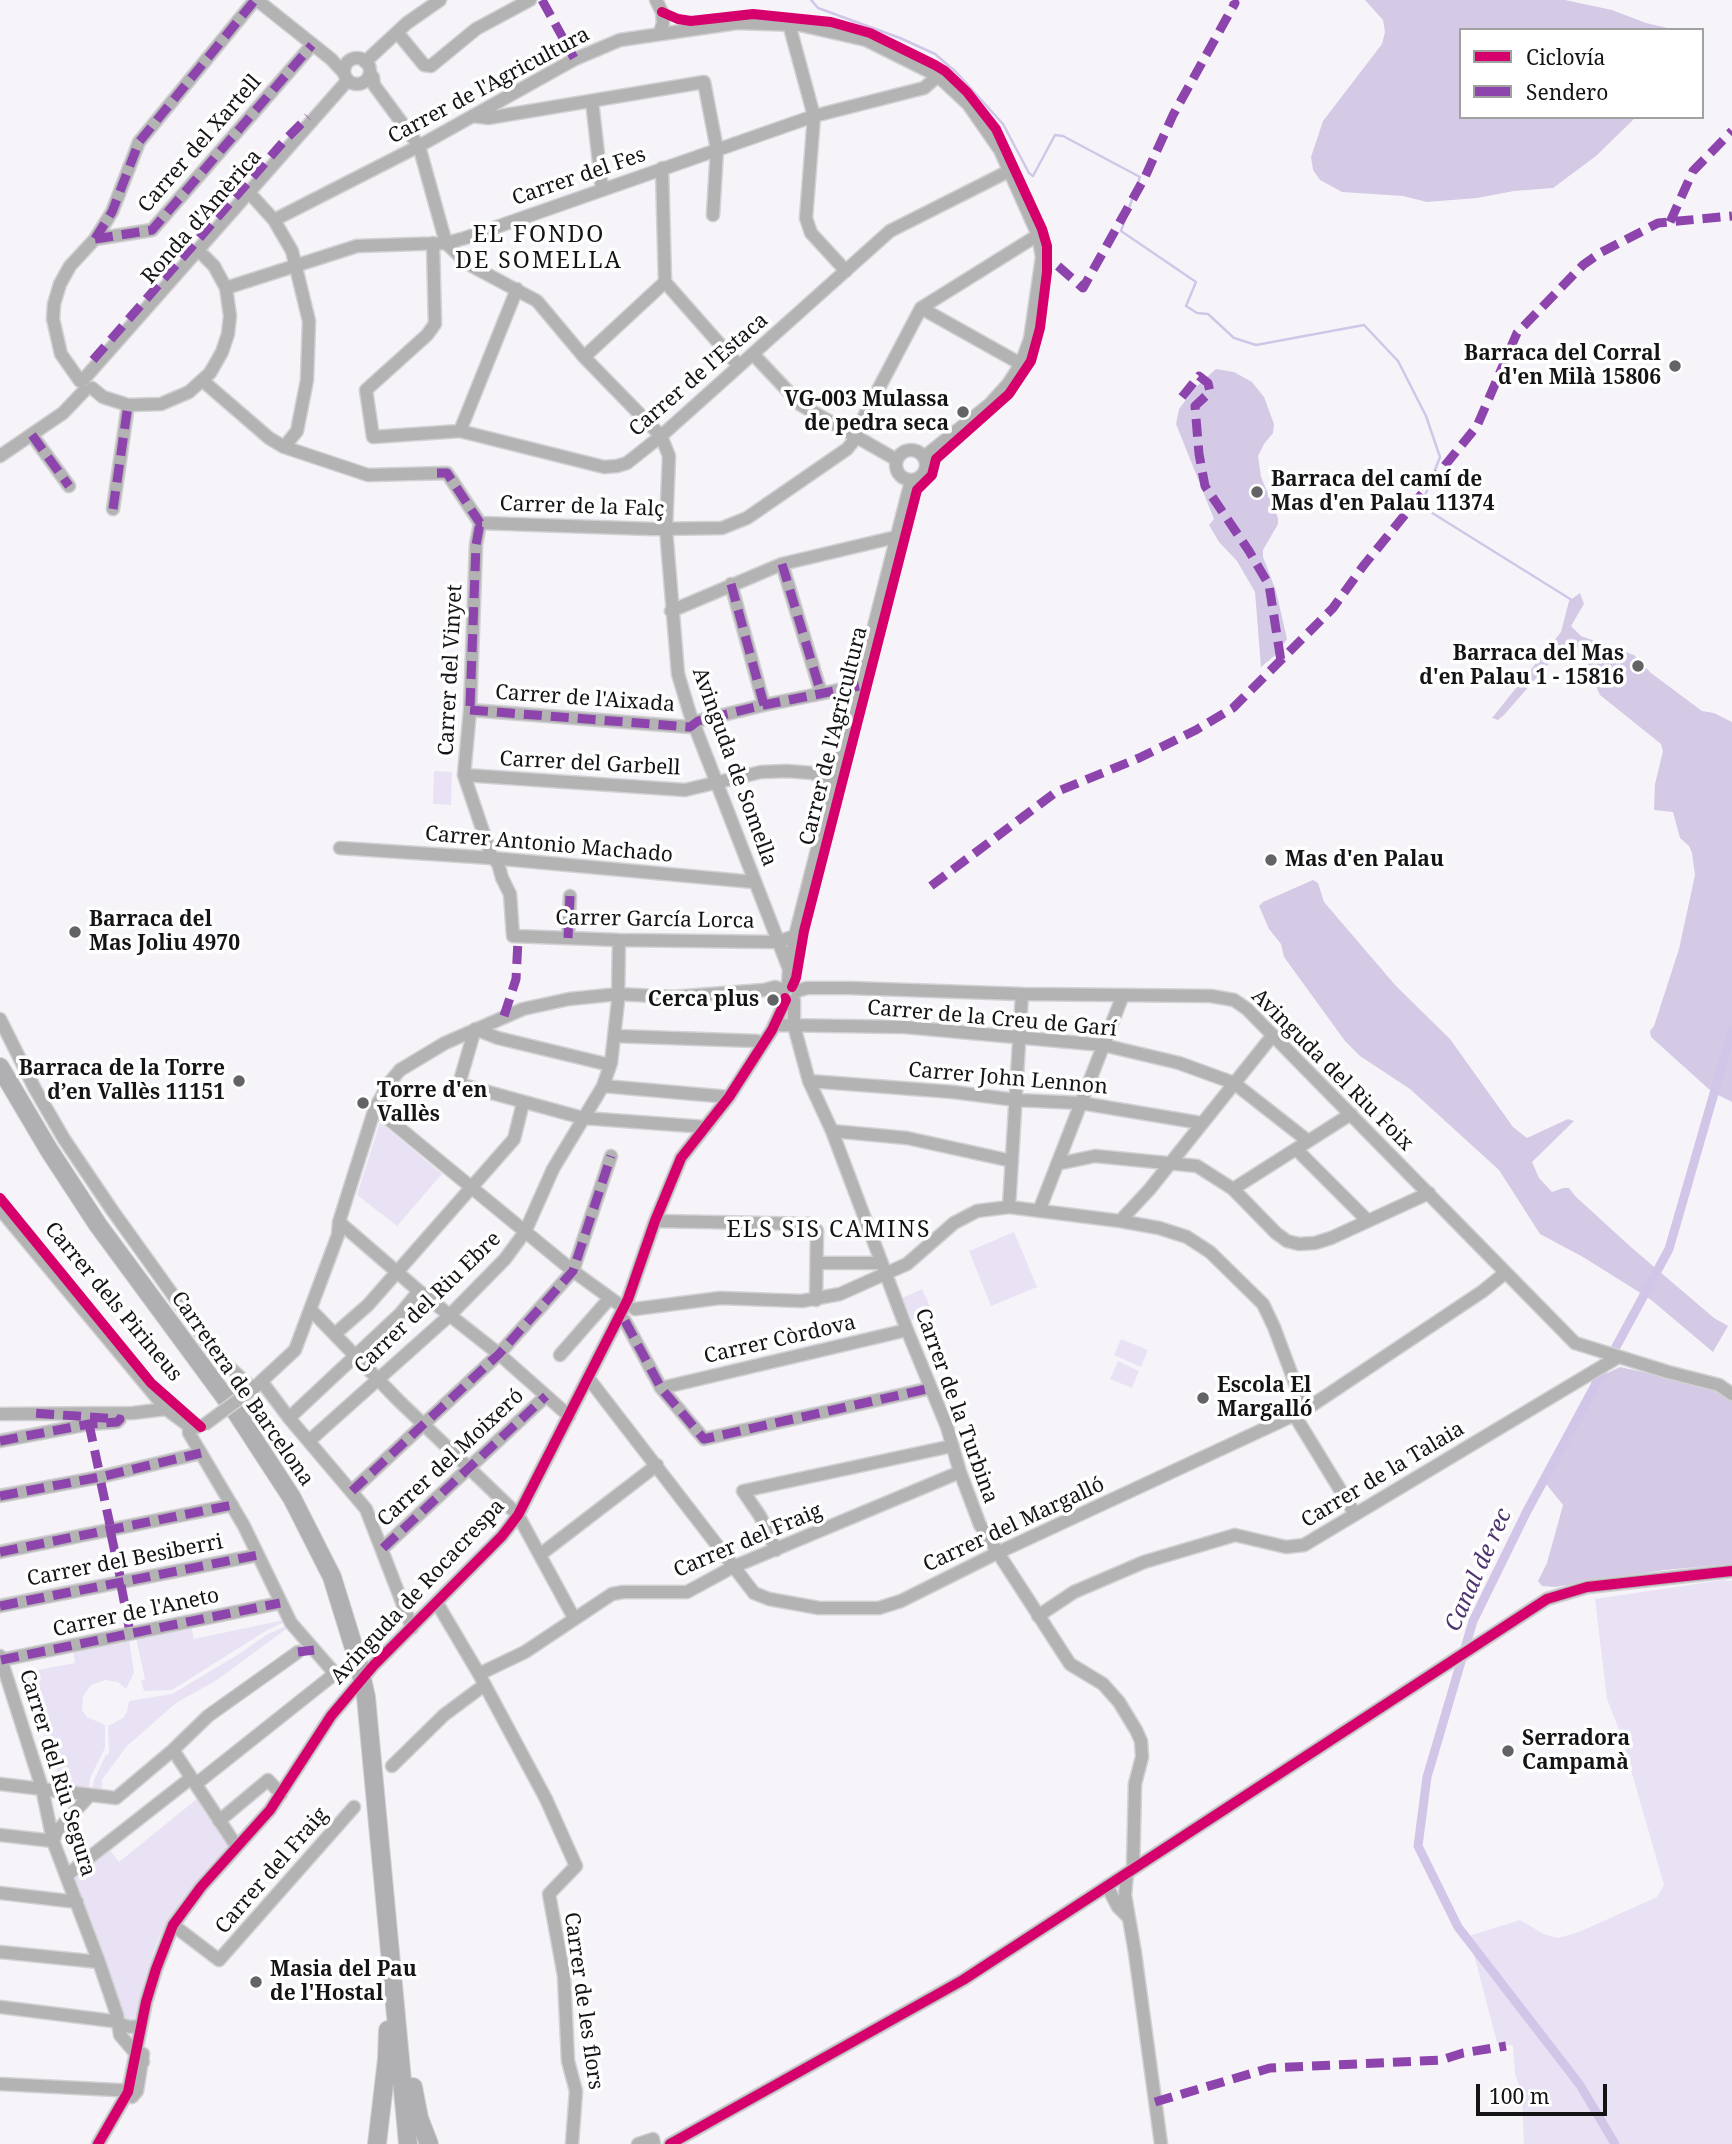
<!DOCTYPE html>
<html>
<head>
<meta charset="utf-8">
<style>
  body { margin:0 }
  #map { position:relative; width:1732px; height:2144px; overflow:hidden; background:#f6f4f9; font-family:"Noto Serif",serif }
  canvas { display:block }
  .legend { position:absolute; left:1459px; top:28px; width:245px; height:91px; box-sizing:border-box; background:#fff; border:2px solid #a1a1a1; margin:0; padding:9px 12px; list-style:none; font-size:21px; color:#141315 }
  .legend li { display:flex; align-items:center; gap:14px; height:35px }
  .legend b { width:35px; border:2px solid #a1a1a1 }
  .scale { position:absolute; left:1476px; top:2084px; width:131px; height:32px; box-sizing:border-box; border:4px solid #141315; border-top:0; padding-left:9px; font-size:21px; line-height:24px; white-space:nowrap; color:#141315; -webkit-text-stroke:5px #fff; paint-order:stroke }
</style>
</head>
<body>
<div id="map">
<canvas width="1732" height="2144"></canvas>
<ul class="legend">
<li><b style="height:9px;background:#d6006c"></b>Ciclovía</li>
<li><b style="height:9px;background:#8e44ad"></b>Sendero</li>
</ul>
<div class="scale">100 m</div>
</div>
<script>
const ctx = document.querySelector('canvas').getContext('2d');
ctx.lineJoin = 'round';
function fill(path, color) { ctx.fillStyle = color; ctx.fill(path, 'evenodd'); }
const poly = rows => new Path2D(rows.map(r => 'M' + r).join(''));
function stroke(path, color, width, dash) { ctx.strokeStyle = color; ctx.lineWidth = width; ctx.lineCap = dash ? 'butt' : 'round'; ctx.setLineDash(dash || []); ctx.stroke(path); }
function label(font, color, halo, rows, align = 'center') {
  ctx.font = font + ' "Noto Serif",serif'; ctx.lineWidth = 7; ctx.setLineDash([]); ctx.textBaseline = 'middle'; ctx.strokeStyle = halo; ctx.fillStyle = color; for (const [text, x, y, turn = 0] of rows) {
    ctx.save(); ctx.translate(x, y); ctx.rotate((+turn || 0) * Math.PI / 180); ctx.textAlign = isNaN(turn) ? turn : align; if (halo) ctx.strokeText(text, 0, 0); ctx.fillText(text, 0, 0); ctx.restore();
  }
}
const green = poly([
  [434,771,452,772,451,805,433,804],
  [380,1122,442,1174,397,1226,357,1195],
  [1014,1232,1037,1287,991,1306,969,1251],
  [922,1289,932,1311,912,1320,902,1298],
  [1121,1339,1148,1350,1141,1367,1114,1355],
  [1118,1361,1139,1371,1132,1388,1110,1379],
  [1723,1580,1732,1581,1732,2144,1524,2144,1522,2096,1515,2074,1513,2045,1498,2046,1469,1936,1520,1920,1544,1934,1558,1938,1579,1932,1657,1897,1664,1885,1621,1735,1607,1699,1595,1599],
  [284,1620,285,1622,269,1629,172,1690,144,1691,141,1681,145,1679,136,1638,191,1626,194,1639],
  [288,1625,289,1627,217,1680,176,1703,126,1747,101,1781,103,1784,100,1790,92,1790,94,1780,106,1755,109,1754,108,1726,123,1718,127,1712,129,1701,172,1694,239,1654,266,1635],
  [129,1639,134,1673,126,1689,118,1682,105,1680,91,1685,83,1696,82,1710,87,1717,105,1725,105,1748,90,1778,89,1788,63,1787,22,1673,75,1663,73,1650],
  [198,1798,231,1843,203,1873,169,1919,158,1940,147,1971,134,2020,123,2018,104,1956,73,1875,108,1847,119,1862]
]);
const forest = poly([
  [1365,0,1565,0,1612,10,1646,23,1676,30,1461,30,1461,117,1636,117,1596,156,1553,188,1514,191,1477,198,1427,202,1403,196,1342,192,1320,180,1313,170,1311,157,1323,121,1382,44,1385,32,1383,20],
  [1216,369,1234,372,1252,382,1264,397,1274,424,1273,433,1264,444,1258,456,1261,477,1278,518,1278,524,1263,550,1263,557,1276,591,1287,639,1278,653,1261,667,1255,592,1237,561,1219,542,1209,525,1214,519,1176,424,1179,409,1195,388],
  [1580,593,1584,604,1571,626,1581,636,1634,655,1651,673,1702,711,1714,713,1732,722,1732,1102,1712,1092,1651,1037,1650,1031,1654,1026,1679,949,1695,875,1692,853,1689,846,1680,838,1673,812,1654,810,1655,784,1663,751,1661,744,1600,695,1589,671,1587,651,1582,647,1569,648,1553,659,1504,715,1498,720,1492,718,1561,632,1569,601],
  [1313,880,1318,883,1324,902,1396,986,1450,1039,1513,1127,1527,1138,1568,1119,1574,1121,1532,1162,1539,1178,1552,1192,1563,1188,1569,1188,1575,1196,1632,1248,1714,1318,1728,1326,1713,1352,1650,1299,1583,1257,1540,1234,1499,1170,1410,1089,1360,1056,1345,1041,1284,957,1281,944,1269,929,1259,906,1263,902],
  [1620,1367,1712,1387,1732,1401,1732,1564,1665,1570,1555,1587,1542,1586,1538,1581,1547,1563,1563,1505,1543,1480,1593,1380]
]);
const stream = poly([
  [811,0,818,8,900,38,935,54,956,72,1003,124,1029,173,1033,176,1055,135,1063,136,1140,177,1121,231,1196,282,1186,306,1197,313,1208,314,1234,338,1256,345,1364,325,1398,361,1426,416,1440,457,1421,506,1575,602]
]);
const canal = poly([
  [1615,2144,1580,2085,1458,1927,1418,1846,1427,1777,1473,1621,1527,1511,1669,1249,1732,1031]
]);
const minor = poly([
  [257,0,331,59,344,73],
  [656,0,662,12,663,23,660,32],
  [789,24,814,116,806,218,811,233,846,271],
  [401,37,424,65,431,66,476,29,530,0],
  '344 71a13 13 0 1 1 26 0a13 13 0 1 1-26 0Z',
  [365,62,407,23,440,0],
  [370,75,373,77,374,85,419,146,446,243,468,264,537,301,584,357,661,436,669,456,666,529,678,674,690,714,789,969,788,987],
  [592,101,602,189],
  [473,116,488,118,704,82,717,149,713,215],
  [662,168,665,282,739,366],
  [254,198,274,220,292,251,309,321,307,380,297,431,284,447],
  [274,220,419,146,575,59,620,40,737,23,800,25,866,40,938,76,968,104,1000,150,1038,235,1042,257,1030,339,1021,364,1008,384,990,404,924,457],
  [95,239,112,212,139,142,255,0],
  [433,243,435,324,427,335,366,390,373,437,460,431,604,467,617,466,627,463,661,436,890,231,1009,171],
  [226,288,357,246,446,243,465,238,814,116,924,88,938,76],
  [921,308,1021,364],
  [753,354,801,405,897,460],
  [584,357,665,282],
  [84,379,348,80],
  [80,381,61,354,53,319,54,304,60,284,70,266,95,239,152,230,312,45],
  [203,381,269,438,284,447,368,475,447,473,480,523,652,529,722,528,747,518,847,449,856,438,859,426,921,308,1038,235],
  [92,388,103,397,128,405,161,404,189,392,210,373,222,352,228,334,230,316,226,288,214,266,204,256],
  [460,431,517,289],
  [32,435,69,486],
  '896 465a15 15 0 1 1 30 0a15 15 0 1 1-30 0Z',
  [0,456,63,413,84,391],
  [113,509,128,405],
  [480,523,476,545,470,710,464,775,492,858,498,863,502,878,510,894,513,936,619,940,777,942,795,936],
  [782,564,821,693],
  [731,584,764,705],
  [671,611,782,564,896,537],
  [470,710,690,727,698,721,764,705,859,686],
  [464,775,685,790,761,772,787,771,812,773,835,782],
  [340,848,492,858,754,882],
  [568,938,570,896],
  [790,970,795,936,911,481],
  [797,991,807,988,850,988,1022,994,1211,996,1234,1000,1247,1009,1575,1343,1668,1372,1719,1385,1732,1394],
  [794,1000,794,1026,809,1081,832,1131,907,1330,947,1427,960,1472,980,1525,1070,1664,1103,1684,1119,1702,1136,1730,1141,1741,1142,1757,1135,1784,1133,1869],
  [0,1019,35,1089,64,1139,112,1210,216,1355,253,1389,295,1350,338,1235,339,1222,375,1108,390,1082,400,1070,445,1043,523,1009,569,999,619,994,672,997,764,990,775,987,785,990],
  [774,1025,905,1027,1103,1045,1179,1063,1234,1083,1308,1141],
  [614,1036,757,1041,763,1044],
  [610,1065,498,1038,475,1029,459,1084,583,1118,706,1127],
  [809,1081,953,1092,1016,1100,1081,1103,1201,1123],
  [603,1086,729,1097],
  [375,1108,573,1271,624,1308],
  [832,1131,907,1138,1012,1161],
  [1296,1149,1367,1220],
  [1057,1164,1095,1156,1197,1166,1233,1189,1276,1233,1287,1241,1299,1244,1315,1243,1331,1238,1429,1193],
  [1233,1189,1351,1114],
  [1009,1207,1022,994],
  [0,1209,166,1409],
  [1039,1211,1123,995],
  [655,1221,811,1224,817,1231,816,1300],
  [1120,1221,1149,1190,1273,1035],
  [339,1222,419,1291,499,1354,569,1416],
  [817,1263,881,1263],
  [635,1309,720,1298,802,1301,840,1294,907,1264,954,1223,977,1211,1009,1207,1120,1221,1159,1228,1187,1237,1210,1252,1263,1304,1274,1327,1305,1410],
  [311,1310,398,1400,518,1515,574,1618],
  [625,1321,661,1388,704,1439,931,1388],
  [336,1333,368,1305,514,1139,523,1103],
  [560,1355,609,1299],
  [589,1379,754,1593,769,1599,819,1608,879,1608,901,1601,997,1553,1305,1410,1483,1291,1505,1273],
  [262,1382,289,1418,366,1509,412,1628],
  [661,1388,907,1330],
  [0,1414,133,1413,166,1409,189,1426,197,1427],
  [1295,1416,1355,1514],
  [289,1418,400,1314,419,1291],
  [189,1426,189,1433,244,1526,291,1623,331,1669,332,1676,196,1784],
  [0,1441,89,1424,117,1422,120,1419,109,1418],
  [309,1441,450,1315,505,1259,525,1232,553,1169,603,1086,611,1063,618,1001,619,940],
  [352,1491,499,1354,573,1271,611,1156],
  [0,1496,100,1477,201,1453],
  [383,1548,546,1396],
  [776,1550,760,1516,743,1491,952,1446],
  [0,1552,232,1505],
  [541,1554,657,1465],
  [437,1603,479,1674,546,1799,576,1866,549,1894,564,1976,568,2061,576,2091,572,2144],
  [0,1606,258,1555],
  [1038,1616,1074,1592,1144,1562,1235,1535,1286,1547,1304,1545,1618,1357],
  [0,1656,42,1788,53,1841,99,1962,117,2015,120,2035,143,2062],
  [1,1660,280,1603],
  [479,1674,525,1652,612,1594,623,1592,687,1592,733,1567,960,1472],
  [173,1750,237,1847],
  [392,1766,444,1715,483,1686],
  [0,1784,116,1798,173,1750,208,1716,298,1652],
  [219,1821,268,1780,281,1794],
  [0,1835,53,1841,57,1831,90,1795],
  [1127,1873,1125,1895,1135,1953,1161,2144],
  [67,1875,191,1778],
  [1107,1886,1118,1907,1128,1917],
  [0,1893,77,1902],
  [173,1925,219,1960,354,1807],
  [0,1952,99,1962],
  [0,2007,113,2021,129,2027,141,2026],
  [0,2084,136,2091],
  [132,2097,137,2091,143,2054],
  [98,2144,128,2092,146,2002,156,1969,173,1925,201,1887,270,1810,331,1716,373,1666,502,1536,518,1515,628,1299,655,1221,681,1158,729,1097,772,1030,786,1000],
  [638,2144,653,2139,654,2144],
  [670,2144,963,1980,1547,1599,1587,1587,1732,1571]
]);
const highway = poly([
  [0,1067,49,1150,98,1225,238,1415,292,1498,332,1577,358,1661],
  [366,1697,408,2144],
  [413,2087,419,2118,429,2144],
  [377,2144,387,2059,388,2030]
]);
const minorBridge = poly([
  [204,1425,253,1389]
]);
const highwayBridge = poly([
  [358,1661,366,1697]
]);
const quiet = poly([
  [542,0,574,58],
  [1670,222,1693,171,1732,131],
  [95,239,152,230,312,45],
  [95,239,112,212,139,142,255,0],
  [1058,266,1083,288,1145,177,1173,115,1235,3,1233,0],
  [93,360,285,140,308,117],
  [1182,397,1199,376,1208,383,1210,392,1195,406,1199,454,1205,486,1249,551,1269,585,1281,661],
  [32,435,69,486],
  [437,473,447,473,480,523,489,523],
  [113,509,128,405],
  [782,564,821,693],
  [731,584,764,705],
  [470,706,476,545,480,523],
  [470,710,690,727,698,721,764,705,859,686],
  [931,886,1056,792,1139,758,1196,730,1233,708,1333,608,1364,565,1477,426,1517,333,1583,265,1600,253,1658,223,1732,216],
  [568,938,570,896],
  [504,1016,516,979,518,940],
  [625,1321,661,1388,704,1439,931,1388],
  [89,1424,99,1471],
  [0,1441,89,1424,117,1422,120,1419,32,1413],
  [101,1483,110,1525],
  [352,1491,499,1354,573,1271,611,1156],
  [0,1496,100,1477,201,1453],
  [111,1534,120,1576],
  [383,1548,546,1396],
  [0,1552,232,1505],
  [121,1585,129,1627],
  [0,1606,258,1555],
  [298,1652,314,1650],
  [1,1660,280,1603],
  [1155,2102,1270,2068,1441,2060,1463,2053,1506,2046]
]);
const cycleway = poly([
  [662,12,678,19,691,21,753,14,831,22,870,33,935,65,945,71,967,92,996,129,1042,229,1047,246,1047,272,1040,328,1031,361,1009,394,936,459,932,475,917,490,804,931,796,978,792,987],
  [0,1198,151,1383,201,1427],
  [98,2144,128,2092,146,2002,156,1969,173,1925,201,1887,270,1810,331,1716,373,1666,502,1536,518,1515,628,1299,655,1221,681,1158,729,1097,772,1030,786,1000,785,998],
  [670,2144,963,1980,1547,1599,1587,1587,1732,1571]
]);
const markers = [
  [1675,366,7,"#636265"],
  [963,412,7,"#636265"],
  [1257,492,7,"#636265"],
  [1638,666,7,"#636265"],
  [1271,860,7,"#636265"],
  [75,932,7,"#636265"],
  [773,1000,7,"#636265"],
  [239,1081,7,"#636265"],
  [363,1103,7,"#636265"],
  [1203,1398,7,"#636265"],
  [1508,1751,7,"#636265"],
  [256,1982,7,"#636265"]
];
const streetNames = [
  ["Carrer de l'Agricultura",489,86,-28],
  ["Carrer del Xartell",200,144,-49],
  ["Carrer del Fes",579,177,-19],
  ["Ronda d'Amèrica",202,217,-49],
  ["Carrer de l'Estaca",699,375,-41],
  ["Carrer de la Falç",582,507,2],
  ["Carrer del Vinyet",451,670,-87],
  ["Carrer de l'Aixada",585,699,4],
  ["Carrer de l'Agricultura",834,736,-76],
  ["Carrer del Garbell",590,764,3],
  ["Avinguda de Somella",734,767,70],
  ["Carrer Antonio Machado",549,845,5],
  ["Carrer García Lorca",655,920,1],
  ["Carrer de la Creu de Garí",992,1019,5],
  ["Avinguda del Riu Foix",1332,1070,45],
  ["Carrer John Lennon",1008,1079,5],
  ["Carrer dels Pirineus",113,1302,50],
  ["Carrer del Riu Ebre",428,1303,-44],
  ["Carrer Còrdova",780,1340,-13],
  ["Carretera de Barcelona",242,1389,55],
  ["Carrer de la Turbina",956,1406,70],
  ["Carrer del Moixeró",451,1458,-43],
  ["Carrer de la Talaia",1383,1475,-31],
  ["Carrer del Margalló",1014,1525,-25],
  ["Carrer del Fraig",748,1541,-23],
  ["Carrer del Besiberri",125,1561,-11],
  ["Avinguda de Rocacrespa",418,1592,-47],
  ["Carrer de l'Aneto",136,1613,-12],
  ["Carrer del Riu Segura",57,1773,73],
  ["Carrer del Fraig",272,1871,-49],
  ["Carrer de les flors",583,2001,82]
];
const poiNames = [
  ["Barraca del Corral",1661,354,"right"],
  ["d'en Milà 15806",1661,378,"right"],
  ["VG-003 Mulassa",949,400,"right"],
  ["de pedra seca",949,424,"right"],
  ["Barraca del camí de",1271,480],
  ["Mas d'en Palau 11374",1271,504],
  ["Barraca del Mas",1624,654,"right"],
  ["d'en Palau 1 - 15816",1624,678,"right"],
  ["Mas d'en Palau",1285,860],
  ["Barraca del",89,920],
  ["Mas Joliu 4970",89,944],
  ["Cerca plus",759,1000,"right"],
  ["Barraca de la Torre",225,1069,"right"],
  ["d’en Vallès 11151",225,1093,"right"],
  ["Torre d'en",377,1091],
  ["Vallès",377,1115],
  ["Escola El",1217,1386],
  ["Margalló",1217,1410],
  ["Serradora",1522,1739],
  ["Campamà",1522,1763],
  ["Masia del Pau",270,1970],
  ["de l'Hostal",270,1994]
];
const neighbourhoodNames = [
  ["EL FONDO",539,235],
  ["DE SOMELLA",539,261],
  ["ELS SIS CAMINS",829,1230]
];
const waterNames = [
  ["Canal de rec",1479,1570,-66]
];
fill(green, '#e9e2f5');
fill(forest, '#d4cae6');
stroke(stream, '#d2c6e8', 2.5);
stroke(canal, '#d2c6e8', 9);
stroke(minor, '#d2d1d4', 15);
stroke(highway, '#d2d1d4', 20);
stroke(minor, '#b3b3b4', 12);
stroke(highway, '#b0afb2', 18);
stroke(minorBridge, '#d2d1d4', 15, []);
stroke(highwayBridge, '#d2d1d4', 20, []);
stroke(minorBridge, '#b3b3b4', 12);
stroke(highwayBridge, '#b0afb2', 18);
stroke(quiet, '#8e44ad', 9, [18, 9]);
stroke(cycleway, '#d6006c', 10);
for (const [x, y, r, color] of markers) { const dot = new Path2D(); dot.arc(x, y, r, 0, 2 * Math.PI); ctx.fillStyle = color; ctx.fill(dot); stroke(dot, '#fff', 2.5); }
label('21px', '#141315', '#fff', streetNames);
label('bold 21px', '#141315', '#fff', poiNames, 'left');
ctx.letterSpacing = '2px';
label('23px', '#141315', '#fff', neighbourhoodNames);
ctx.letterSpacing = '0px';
label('italic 23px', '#4d346e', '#fff', waterNames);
</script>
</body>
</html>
